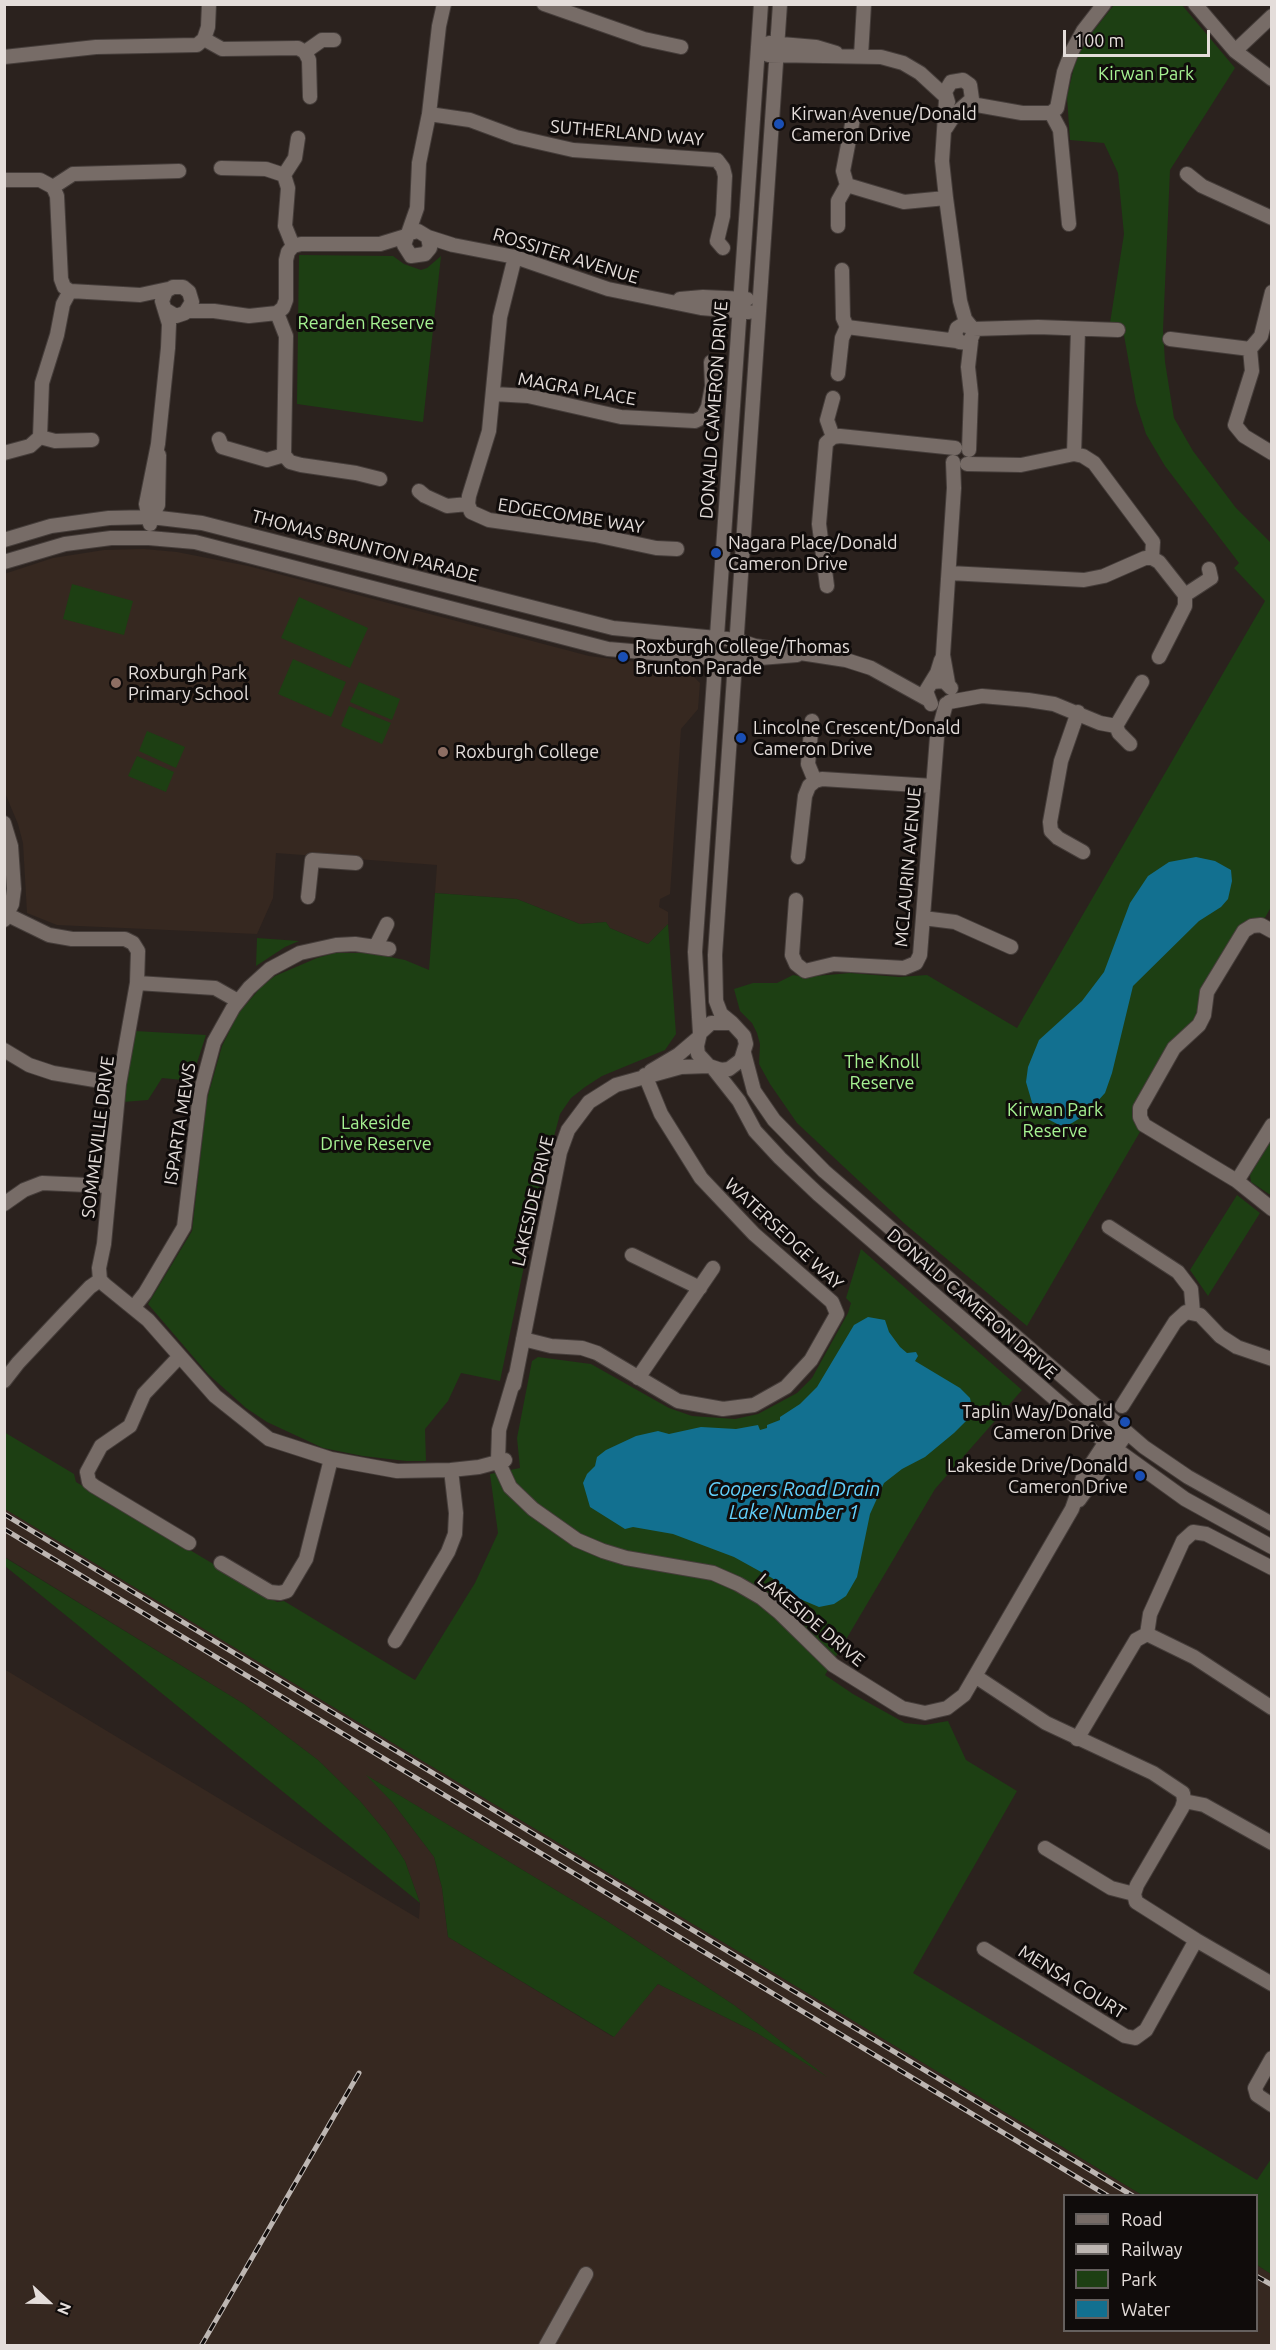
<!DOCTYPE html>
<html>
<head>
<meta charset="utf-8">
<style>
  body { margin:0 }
  #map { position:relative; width:1276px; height:2350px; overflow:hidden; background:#2b221e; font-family:Ubuntu,sans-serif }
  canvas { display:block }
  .frame { position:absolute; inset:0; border:6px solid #e4ddda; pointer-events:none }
  .legend { position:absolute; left:1063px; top:2194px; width:195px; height:138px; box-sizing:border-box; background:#100c0b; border:2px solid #65605e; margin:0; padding:8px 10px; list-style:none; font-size:18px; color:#e4ddda }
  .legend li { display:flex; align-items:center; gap:12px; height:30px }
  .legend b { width:30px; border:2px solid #65605e }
  .north { position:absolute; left:18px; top:2272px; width:60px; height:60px; -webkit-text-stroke:4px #100c0b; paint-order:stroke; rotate:112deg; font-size:16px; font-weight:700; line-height:24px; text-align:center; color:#e4ddda }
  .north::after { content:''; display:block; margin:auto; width:21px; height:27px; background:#e4ddda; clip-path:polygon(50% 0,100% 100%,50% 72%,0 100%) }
  .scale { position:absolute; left:1063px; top:30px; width:147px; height:27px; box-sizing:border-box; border:3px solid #e4ddda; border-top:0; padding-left:8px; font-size:18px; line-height:21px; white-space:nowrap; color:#e4ddda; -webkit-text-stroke:4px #100c0b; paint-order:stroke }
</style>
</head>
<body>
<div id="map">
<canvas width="1276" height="2350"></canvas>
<div class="frame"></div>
<ul class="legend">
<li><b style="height:8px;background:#776c67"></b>Road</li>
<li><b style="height:8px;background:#bdb6b2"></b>Railway</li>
<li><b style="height:16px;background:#1d3f13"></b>Park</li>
<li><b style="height:16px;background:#127090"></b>Water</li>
</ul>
<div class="north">N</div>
<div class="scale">100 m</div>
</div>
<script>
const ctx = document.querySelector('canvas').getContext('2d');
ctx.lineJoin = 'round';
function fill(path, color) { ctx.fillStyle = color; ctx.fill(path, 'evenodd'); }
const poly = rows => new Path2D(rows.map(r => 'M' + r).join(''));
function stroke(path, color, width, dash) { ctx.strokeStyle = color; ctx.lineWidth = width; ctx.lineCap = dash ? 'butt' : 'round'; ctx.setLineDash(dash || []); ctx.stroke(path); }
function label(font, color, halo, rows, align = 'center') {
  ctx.font = font + ' Ubuntu,sans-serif'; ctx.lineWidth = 6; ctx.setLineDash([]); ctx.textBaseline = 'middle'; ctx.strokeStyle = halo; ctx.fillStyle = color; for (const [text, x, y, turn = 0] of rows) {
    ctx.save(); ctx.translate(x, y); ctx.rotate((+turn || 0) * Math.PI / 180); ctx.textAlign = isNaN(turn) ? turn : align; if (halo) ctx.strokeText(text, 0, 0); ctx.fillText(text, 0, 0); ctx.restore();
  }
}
const built = poly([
  [144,549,177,552,248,566,589,656,685,668,700,683,698,709,681,729,670,894,660,899,659,907,668,912,668,924,648,944,610,928,606,922,580,924,517,899,435,893,437,865,276,853,273,898,257,934,57,925,27,913,23,843,18,824,5,793,4,574,53,558,104,550],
  [5,1509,1142,2195,1064,2196,1064,2330,1256,2330,1257,2265,1271,2274,1271,2345,5,2345,4,1669,419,1919,420,1903,405,1861,386,1832,360,1801,318,1760,244,1704,5,1557],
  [369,1777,607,1921,734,2005,820,2072,757,2033,658,1984,613,2037,448,1937,442,1888,434,1857,393,1803]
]);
const green = poly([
  [1114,5,1182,5,1235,68,1170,170,1163,330,1165,362,1174,418,1193,451,1236,508,1271,543,1271,907,1261,925,1244,931,1192,1034,1140,1108,1144,1125,1027,1326,905,1224,797,1123,770,1084,759,1064,760,1044,757,1033,752,1023,740,1011,734,989,753,983,777,983,793,975,805,977,850,973,899,977,927,975,1017,1028,1265,601,1234,568,1239,563,1165,466,1146,434,1136,403,1122,324,1110,323,1124,234,1118,173,1104,143,1070,140,1067,97,1074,67,1083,44],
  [299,255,393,256,404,264,421,270,427,268,441,256,423,422,297,404],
  [72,584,133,601,124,635,63,619],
  [299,597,368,628,350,668,281,638],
  [293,659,346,682,331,717,278,694],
  [359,682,400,699,392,720,350,702],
  [349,706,391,723,382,744,341,726],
  [147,731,185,747,176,768,139,751],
  [137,756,174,772,166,792,128,776],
  [435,893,517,899,580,924,606,922,610,928,648,944,668,924,676,1034,665,1050,602,1076,585,1087,571,1098,560,1114,541,1185,500,1381,461,1373,448,1401,425,1429,426,1461,406,1461,363,1456,323,1448,267,1422,246,1408,208,1374,148,1304,192,1231,207,1099,222,1046,238,1014,261,987,275,976,317,958,335,953,370,953,405,960,429,970],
  [257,938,299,941,285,947,256,966],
  [135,1031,206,1035,194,1072,183,1071,182,1080,162,1078,148,1100,123,1102],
  [1271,1141,1272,1194,1269,1194,1251,1182,1250,1175],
  [1237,1195,1260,1213,1208,1296,1190,1270],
  [861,1249,1022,1390,935,1489,825,1675,853,1694,905,1723,925,1725,948,1721,966,1760,1017,1791,913,1973,1257,2180,1271,2159,1271,2274,1257,2265,1256,2196,1142,2195,5,1509,4,1432,74,1474,76,1482,277,1602,284,1601,415,1680,475,1583,498,1533,490,1474,520,1468,517,1438,532,1361,538,1357,591,1364,669,1408,692,1416,735,1419,758,1414,797,1393,812,1378,848,1313,851,1303,846,1298],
  [4,1557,244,1704,318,1760,360,1801,386,1832,405,1861,420,1903,5,1566],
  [366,1775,607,1921,734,2005,827,2077,757,2033,658,1984,614,2037,448,1937,442,1888,434,1857,393,1803]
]);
const water = poly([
  [1196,857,1215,861,1231,870,1232,881,1228,899,1221,907,1199,921,1133,986,1112,1073,1105,1093,1085,1115,1072,1123,1063,1127,1040,1115,1033,1106,1026,1082,1028,1067,1039,1040,1082,1001,1104,972,1130,903,1148,876,1169,862],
  [868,1317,885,1320,889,1332,900,1347,907,1353,916,1352,918,1356,915,1361,960,1388,970,1398,972,1408,969,1418,954,1433,925,1457,902,1469,884,1483,870,1514,857,1577,846,1596,834,1604,819,1607,800,1599,772,1578,734,1557,673,1534,633,1527,625,1529,590,1507,583,1483,587,1474,595,1466,597,1457,606,1450,636,1436,658,1431,669,1434,701,1427,736,1429,758,1425,760,1430,767,1428,767,1425,780,1420,780,1417,800,1404,817,1387,854,1325]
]);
const minor = poly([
  [544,4,644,39,681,47],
  [1195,4,1235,51,1272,79],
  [204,39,222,49,298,48,305,52,309,60,310,97],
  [769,43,816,47,836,53],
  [1235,51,1272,16],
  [305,52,322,40,334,40],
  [768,55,881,57,903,63,920,73,945,96],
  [861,56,864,4],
  [4,57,96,47,197,45,204,39,208,27,209,4],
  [946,100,942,161,946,198,960,301,965,319,973,329,974,332,969,343,959,342,955,335,957,328,962,325,971,327],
  [965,106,977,105,1022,113,1051,113,1057,108,1064,72,1072,51,1083,31,1104,4],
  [1051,113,1060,130,1069,224],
  [429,114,470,120,516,137,573,150,717,160,723,168,725,176,723,216,717,241,723,248],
  [857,116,853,119,843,171,847,185,904,202,946,198],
  [946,128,955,114,972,99,970,85,963,80,951,82,945,92,948,102],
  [221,168,266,169,284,175,288,188,285,226,293,246],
  [1187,174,1202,186,1272,218],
  [284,175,295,158,298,138],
  [4,180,40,180,53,187,57,196,61,279,64,287,70,291,140,295,168,289],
  [53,187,73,174,179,171],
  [838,226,838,201,847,185],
  [410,233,418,231,428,237,430,248,425,254,411,256,404,245,417,208,419,163,429,114,439,26,444,4],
  [428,237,453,245,515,257,608,289,701,308,749,312],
  [515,257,500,317,489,431,469,496,468,504,471,512,489,520,595,535,656,548,677,549],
  [680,299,703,297,747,299],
  [188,311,214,311,249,316,277,313,283,308,286,300,286,260,288,252,293,246,301,244,380,244,406,236],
  [277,313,286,336,284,455,290,462,301,465,356,473,380,479],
  [847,327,957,341],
  [973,329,1038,327,1118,330],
  [1170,339,1250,349,1261,336,1272,292],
  [1250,349,1252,371,1235,425,1244,436,1272,453],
  [838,374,842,338,847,327,843,318,842,270],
  [494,394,528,396,621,417,695,421,703,417,708,407,712,386,711,362],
  [40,437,55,441,92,440],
  [833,437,827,420,833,398],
  [219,439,222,447,267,460,284,455],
  [969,450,971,394,968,367,971,341],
  [4,453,30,446,40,437,42,383,57,335,63,304,70,291],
  [1074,454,1078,330],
  [967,464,1021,465,1074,454,1083,456,1094,463,1153,542,1152,558],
  [419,491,425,496,447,506,468,504],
  [151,517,158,505,159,455],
  [150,524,146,504,158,444,168,348,169,324,162,301,166,291,173,287,183,287,189,292,192,302,185,313,176,316,166,310],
  [4,540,51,526,109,518,151,517,202,523,613,628,737,640,755,646,846,660,871,668,927,699],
  [4,562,65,544,111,538,149,538,195,542,608,649,735,660,797,655],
  [949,573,1084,580,1104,576,1145,558,1152,558,1159,562,1185,595],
  [827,586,819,524,826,443,833,437,840,436,955,448],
  [1159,657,1185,606,1185,595,1211,578,1209,569],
  [932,682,944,681,951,688],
  [948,683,943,655,954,488,953,462],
  [949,702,982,696,1028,700,1054,704,1100,723,1116,726],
  [931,704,926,691,937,673,941,660],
  [1078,712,1061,761,1050,822,1051,831,1058,838,1083,852],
  [812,721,808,764,815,781],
  [1130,744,1119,733,1116,726,1142,682],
  [4,823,11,846,14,889,12,904,4,920],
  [798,857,805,796,809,786,815,781,822,779,933,786],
  [308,897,312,860,356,863],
  [796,900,792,955,796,964,805,971,834,964,904,968,916,963,920,955,937,737,946,704],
  [8,915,49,935,72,939,125,939,133,943,138,951,137,983,119,1084,104,1244,99,1268,100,1280,105,1285,148,1320,215,1396,269,1439,331,1459,397,1471,451,1470,479,1467,505,1460],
  [923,918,955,922,1011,947],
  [1272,931,1261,925,1252,926,1244,931,1207,992,1204,1015,1199,1025,1174,1048,1140,1108,1140,1117,1144,1125,1237,1181,1272,1209],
  [376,946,387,924],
  [137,983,215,988,238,1001],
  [732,1023,721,1014,716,1001,715,955,780,4],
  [700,1033,711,1023,732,1023,744,1036,746,1044,741,1060,729,1069,721,1070,709,1066,698,1054,697,1046,700,1033,695,952,761,4],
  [4,1050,29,1065,53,1073,119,1084],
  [744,1053,754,1091,774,1120,824,1171,1144,1447,1188,1477,1272,1524],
  [713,1068,739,1101,755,1131,780,1158,818,1194,1099,1437,1185,1499,1272,1547],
  [651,1071,678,1055,698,1038],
  [1237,1181,1272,1125],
  [4,1204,24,1190,42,1183,109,1186],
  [1109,1227,1178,1272,1191,1289,1193,1312],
  [632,1255,700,1288],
  [134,1307,145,1293,184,1227,200,1094,214,1042,233,1008,249,988,270,969,300,953,336,945,355,944,389,949],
  [523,1339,551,1346,582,1348,597,1353,678,1401,723,1409,754,1405,786,1387,811,1360,837,1314,832,1302,754,1234,701,1178,661,1114,645,1075],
  [179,1357,144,1394,130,1426,101,1446,87,1472,89,1482,94,1486,189,1543],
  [515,1376,499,1430,498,1461,510,1487,533,1509,577,1540,603,1551,626,1558,713,1573,738,1584,762,1598,779,1612,833,1665,902,1708,925,1713,947,1708,964,1695,1072,1509,1084,1475,1117,1425],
  [638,1378,713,1268],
  [4,1381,18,1363,65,1313,90,1287,100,1280],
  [514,1385,560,1152,568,1130,589,1102,616,1085,681,1067,709,1066],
  [1122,1406,1175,1322,1186,1312,1200,1315,1220,1336,1237,1347,1272,1359],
  [1079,1500,1127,1433],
  [221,1563,270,1592,280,1593,287,1591,306,1559,331,1459],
  [1147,1634,1150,1614,1183,1541,1193,1532,1206,1534,1272,1568],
  [395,1641,448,1552,455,1534,456,1513,451,1470],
  [975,1676,1046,1723,1153,1773,1183,1793,1184,1801,1182,1808,1137,1885,1134,1894,1136,1902,1196,1940,1272,1984],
  [1077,1739,1136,1640,1147,1634,1194,1657,1272,1708],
  [1184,1801,1204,1805,1272,1843],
  [1045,1848,1111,1888,1134,1894],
  [984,1949,1125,2036,1135,2038,1146,2030,1196,1940],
  [1272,2058,1255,2088,1257,2095,1272,2105],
  [546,2346,586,2274]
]);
const rail = poly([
  [4,1514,1133,2196],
  [4,1529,1108,2196],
  [1256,2276,1272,2285],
  [201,2346,359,2073]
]);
const markers = [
  [779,124,6,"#1a4fb4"],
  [716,553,6,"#1a4fb4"],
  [623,657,6,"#1a4fb4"],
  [116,683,6,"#8d6e63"],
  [741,738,6,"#1a4fb4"],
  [443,752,6,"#8d6e63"],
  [1125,1422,6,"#1a4fb4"],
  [1140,1476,6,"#1a4fb4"]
];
const parkNames = [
  ["Kirwan Park",1146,74],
  ["Rearden Reserve",366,323],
  ["The Knoll",882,1062],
  ["Reserve",882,1083],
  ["Kirwan Park",1055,1110],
  ["Reserve",1055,1131],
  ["Lakeside",376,1123],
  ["Drive Reserve",376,1144]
];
const poiNames = [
  ["Kirwan Avenue/Donald",791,114],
  ["Cameron Drive",791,135],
  ["Nagara Place/Donald",728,543],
  ["Cameron Drive",728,564],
  ["Roxburgh College/Thomas",635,647],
  ["Brunton Parade",635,668],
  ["Roxburgh Park",128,673],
  ["Primary School",128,694],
  ["Lincolne Crescent/Donald",753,728],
  ["Cameron Drive",753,749],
  ["Roxburgh College",455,752],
  ["Taplin Way/Donald",1113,1412,"right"],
  ["Cameron Drive",1113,1433,"right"],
  ["Lakeside Drive/Donald",1128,1466,"right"],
  ["Cameron Drive",1128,1487,"right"]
];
const streetNames = [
  ["SUTHERLAND WAY",627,133,5],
  ["ROSSITER AVENUE",566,256,17],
  ["MAGRA PLACE",577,389,10],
  ["DONALD CAMERON DRIVE",714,410,-86],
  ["EDGECOMBE WAY",571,516,9],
  ["THOMAS BRUNTON PARADE",365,546,15],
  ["MCLAURIN AVENUE",908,867,-85],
  ["ISPARTA MEWS",180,1124,-81],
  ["SOMMEVILLE DRIVE",98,1137,-83],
  ["LAKESIDE DRIVE",533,1201,-77],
  ["WATERSEDGE WAY",784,1234,43],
  ["DONALD CAMERON DRIVE",972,1304,41],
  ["LAKESIDE DRIVE",811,1620,40],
  ["MENSA COURT",1072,1982,32]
];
const waterNames = [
  ["Coopers Road Drain",794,1489],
  ["Lake Number 1",794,1512]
];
fill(built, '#362820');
fill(green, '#1d3f13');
fill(water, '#127090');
stroke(minor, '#453d3a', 16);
stroke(minor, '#776c67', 14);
stroke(rail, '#bdb6b2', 5);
stroke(rail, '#100c0b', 3, [9]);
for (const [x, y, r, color] of markers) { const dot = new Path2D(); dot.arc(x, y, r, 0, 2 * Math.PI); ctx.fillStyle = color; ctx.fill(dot); stroke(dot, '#100c0b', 2); }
label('18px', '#a6f292', '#100c0b', parkNames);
label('18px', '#e4ddda', '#100c0b', poiNames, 'left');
label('18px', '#e4ddda', '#100c0b', streetNames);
label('italic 20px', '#63d1fd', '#100c0b', waterNames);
</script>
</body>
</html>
